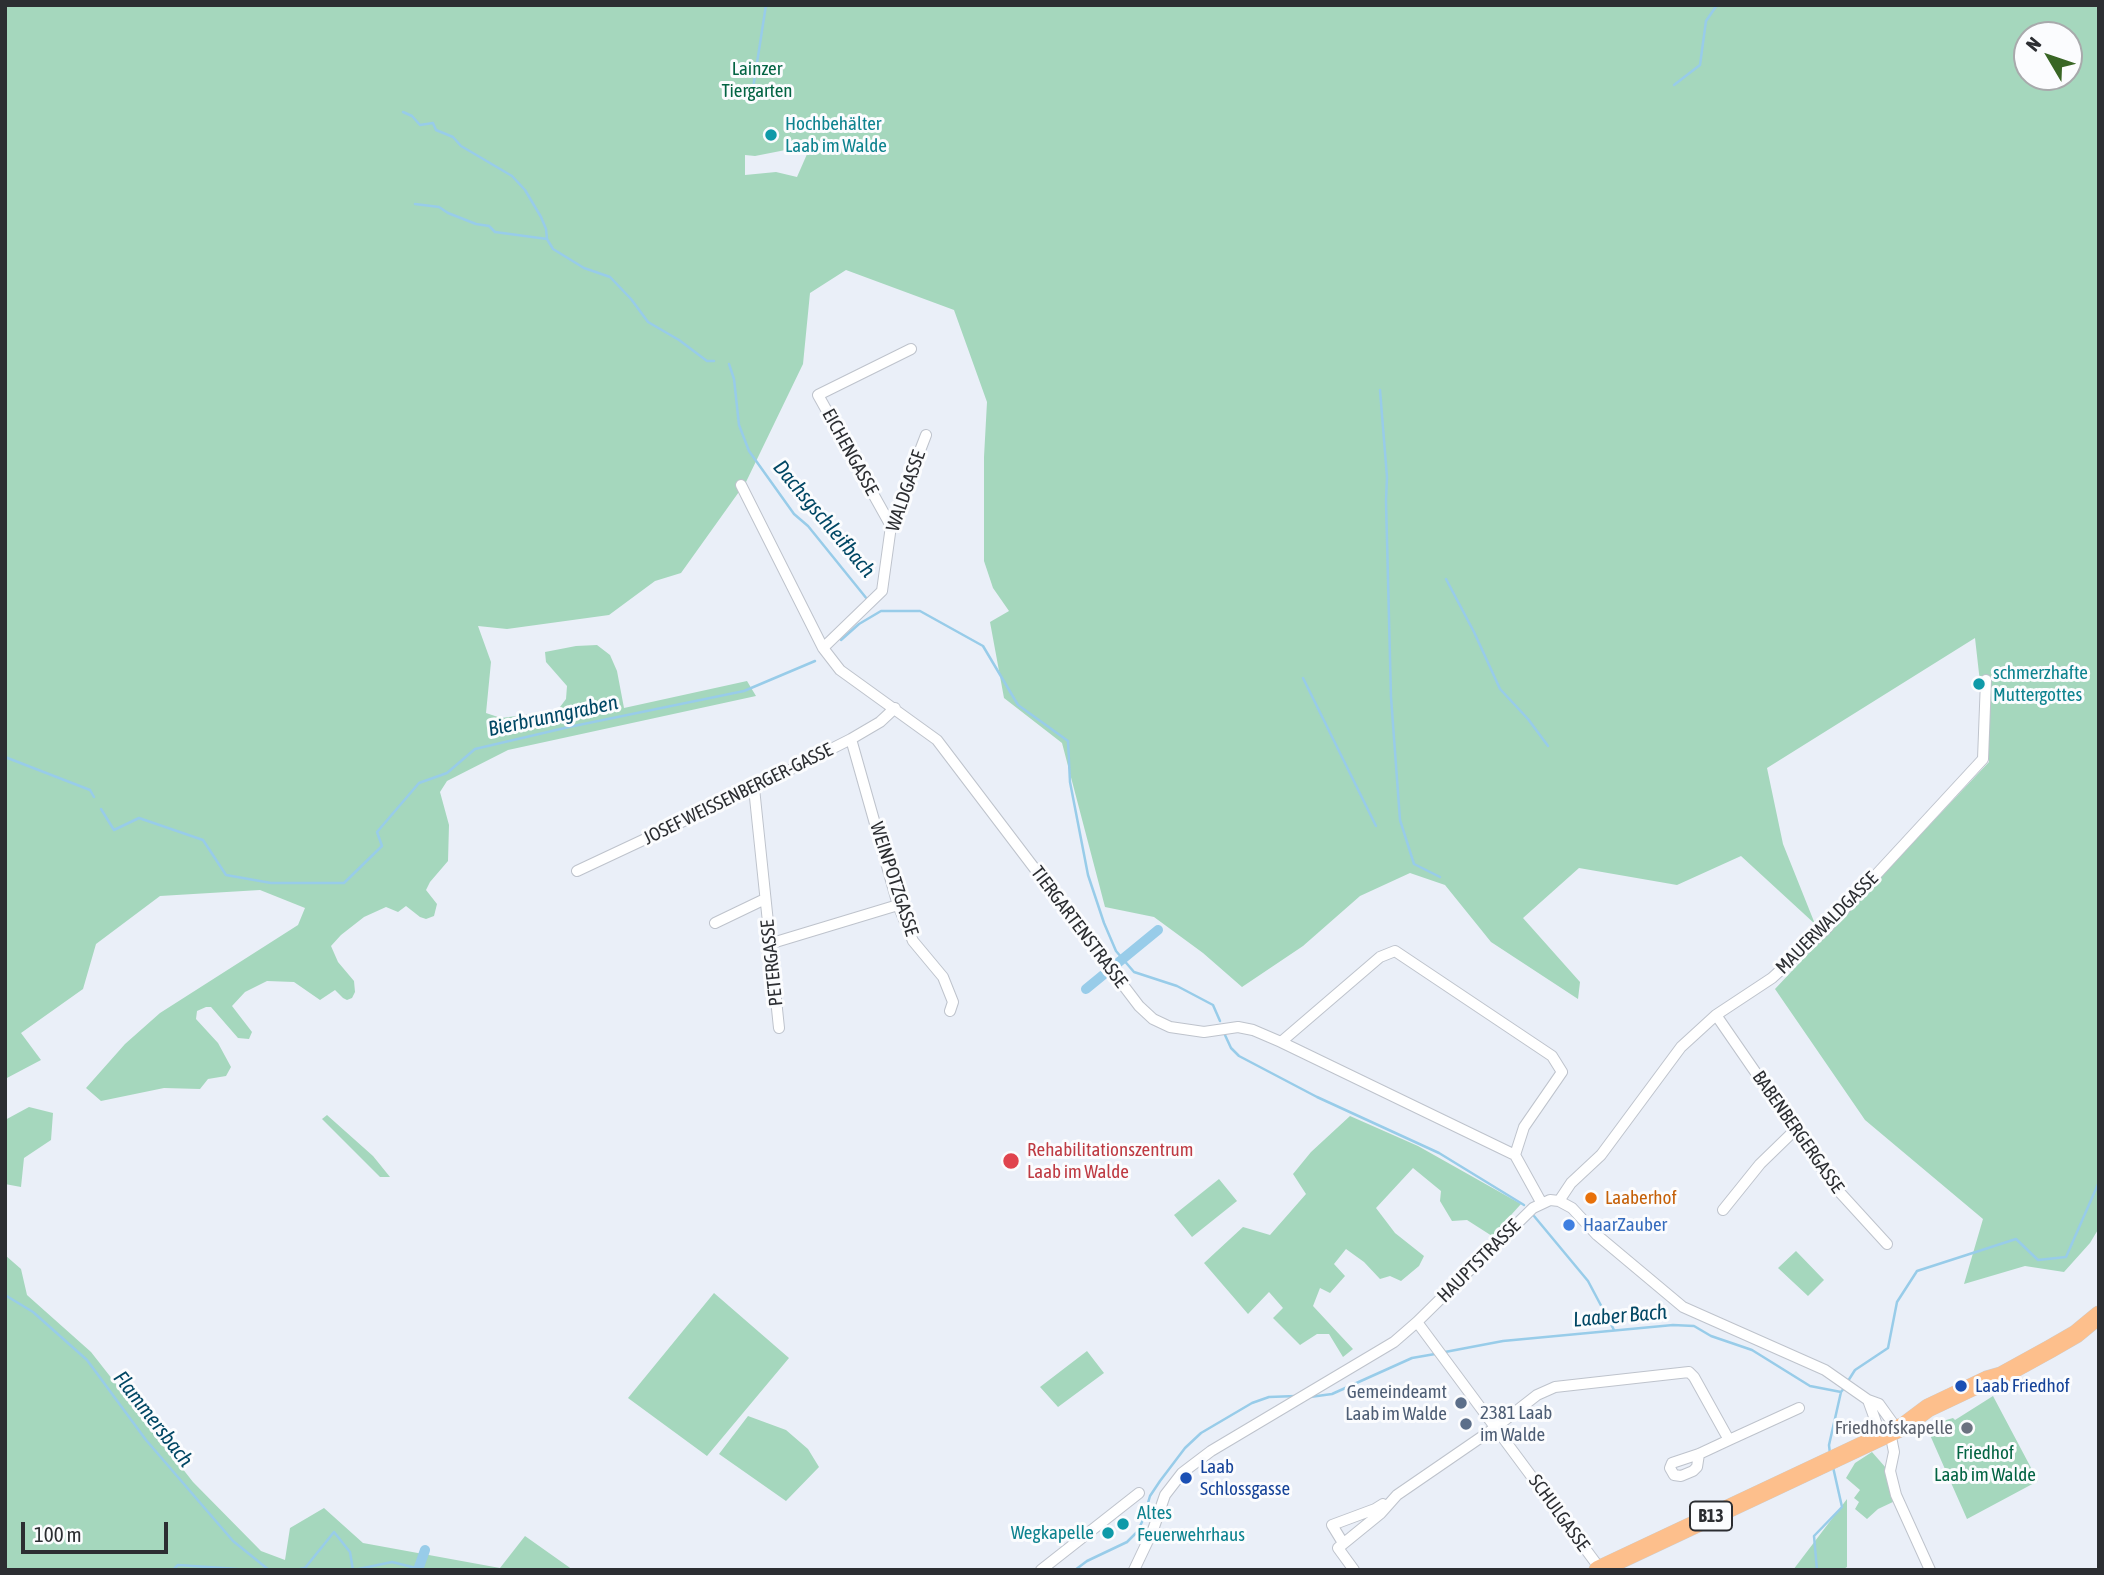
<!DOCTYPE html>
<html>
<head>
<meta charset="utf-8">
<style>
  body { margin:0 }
  #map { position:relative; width:2104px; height:1575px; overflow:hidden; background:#eaeff8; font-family:"Asap Condensed",sans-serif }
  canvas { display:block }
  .frame { position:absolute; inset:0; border:7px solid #2c2e32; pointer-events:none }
  .north { position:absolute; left:2013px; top:21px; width:70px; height:70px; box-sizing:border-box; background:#fbfcfe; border:2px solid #a8aaac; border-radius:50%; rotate:309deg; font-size:19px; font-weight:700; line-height:28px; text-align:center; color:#2c2e32 }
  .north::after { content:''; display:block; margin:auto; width:24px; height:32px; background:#396625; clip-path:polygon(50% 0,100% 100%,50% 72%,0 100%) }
  .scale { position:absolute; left:21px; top:1522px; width:147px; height:32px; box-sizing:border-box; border:4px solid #2c2e32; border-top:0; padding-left:9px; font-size:21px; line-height:24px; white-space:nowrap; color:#2c2e32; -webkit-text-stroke:5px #fbfcfe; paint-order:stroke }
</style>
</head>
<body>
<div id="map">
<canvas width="2104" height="1575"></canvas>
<div class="frame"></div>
<div class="north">N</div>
<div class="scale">100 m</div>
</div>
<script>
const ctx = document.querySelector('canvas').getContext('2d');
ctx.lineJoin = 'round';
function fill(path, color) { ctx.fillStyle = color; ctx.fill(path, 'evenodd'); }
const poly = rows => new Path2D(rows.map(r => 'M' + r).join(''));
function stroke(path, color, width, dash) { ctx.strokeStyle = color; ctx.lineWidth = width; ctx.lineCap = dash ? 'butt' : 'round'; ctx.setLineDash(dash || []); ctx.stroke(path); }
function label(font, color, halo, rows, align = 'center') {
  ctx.font = font + ' "Asap Condensed",sans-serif'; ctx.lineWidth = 6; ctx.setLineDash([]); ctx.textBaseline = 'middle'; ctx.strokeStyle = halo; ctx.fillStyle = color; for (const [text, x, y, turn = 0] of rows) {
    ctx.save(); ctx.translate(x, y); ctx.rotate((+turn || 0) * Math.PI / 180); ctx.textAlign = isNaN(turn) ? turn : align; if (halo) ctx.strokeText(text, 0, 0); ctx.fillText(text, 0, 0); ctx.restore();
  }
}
const green = poly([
  [5,5,2099,5,2099,1228,2090,1243,2064,1272,2025,1266,1964,1284,1983,1219,1865,1120,1775,989,1989,762,1975,638,1767,768,1783,844,1815,924,1741,856,1677,885,1579,868,1523,918,1580,982,1578,999,1491,942,1445,885,1410,873,1360,896,1303,946,1242,987,1203,953,1154,917,1105,907,1062,743,1004,698,990,622,1009,611,993,588,984,561,984,457,987,402,954,310,846,270,810,293,803,364,746,482,681,573,655,581,609,615,507,629,478,626,491,662,486,713,501,718,557,711,566,699,567,686,546,662,545,652,576,646,597,645,610,655,617,671,624,708,747,681,756,696,508,750,447,781,440,792,449,825,448,861,430,882,426,890,437,904,434,916,426,919,420,917,406,906,398,912,386,907,364,917,341,935,331,946,338,962,354,981,355,992,352,998,347,1000,343,998,335,990,320,1000,294,982,267,981,245,992,232,1006,252,1032,249,1039,238,1038,211,1007,206,1007,197,1011,196,1019,218,1043,231,1067,226,1076,208,1079,200,1089,164,1088,101,1101,86,1088,125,1044,160,1013,298,925,305,908,260,890,160,896,96,944,83,989,21,1033,41,1060,5,1079],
  [2027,35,2069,35,2069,77,2027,77],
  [811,145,797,177,776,172,745,175,745,155,755,156],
  [29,1107,53,1113,51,1140,24,1158,21,1187,5,1184,5,1120],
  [327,1115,373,1156,390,1177,380,1177,322,1119],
  [1350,1116,1418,1146,1521,1204,1492,1236,1467,1220,1452,1221,1440,1201,1441,1191,1413,1168,1376,1208,1395,1233,1424,1256,1419,1266,1401,1281,1390,1276,1380,1279,1364,1262,1346,1249,1334,1264,1345,1276,1330,1293,1320,1288,1313,1306,1353,1349,1343,1357,1329,1334,1317,1334,1300,1345,1273,1318,1283,1308,1269,1292,1248,1314,1204,1263,1243,1227,1270,1235,1306,1194,1293,1174,1311,1152],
  [1219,1179,1237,1201,1192,1237,1174,1215],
  [1796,1251,1824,1280,1808,1296,1778,1268],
  [5,1255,21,1269,27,1295,91,1352,193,1482,261,1551,285,1560,290,1528,324,1508,363,1543,500,1568,525,1536,573,1570,5,1570],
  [714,1293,789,1358,707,1456,628,1398],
  [1087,1351,1104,1373,1058,1407,1040,1387],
  [1993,1396,2038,1481,1967,1519,1926,1426,1953,1418,1955,1420],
  [748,1416,786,1430,808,1449,819,1467,786,1501,719,1454],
  [1872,1452,1886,1468,1895,1501,1878,1509,1867,1519,1855,1509,1859,1502,1854,1498,1860,1490,1846,1478,1855,1463],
  [1847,1499,1847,1567,1842,1570,1793,1570]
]);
const stream = poly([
  [1674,85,1700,65,1706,21,1717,5],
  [752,95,766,5],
  [403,112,412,116,420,125,433,123,436,130,453,137,461,146,512,176,525,190,541,217,546,229,547,239,553,249,584,268,610,277,631,299,648,322,679,340,707,361,714,361],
  [415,204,439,207,448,213,476,224,489,226,495,232,547,239],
  [729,364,734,379,739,425,749,451,794,514,808,526,867,599],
  [1380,390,1387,477,1386,501,1391,697,1400,820,1414,864,1440,877],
  [1446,579,1474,632,1500,689,1528,719,1548,746],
  [841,640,859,624,881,611,920,611,983,646,1018,705,1068,741,1070,782,1088,875,1104,923,1116,951,1134,972,1177,986,1213,1005,1220,1021],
  [1303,678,1376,826],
  [5,757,90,790,94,797],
  [101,809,114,830,139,818,203,840,226,875,271,883,344,883,382,846,377,832,419,783,447,773,475,749,569,727,744,691,815,661],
  [1225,1035,1231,1048,1239,1056,1317,1097,1439,1153,1524,1205],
  [1534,1216,1588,1281,1614,1330],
  [5,1295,33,1312,87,1360,146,1440,233,1541,269,1570],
  [1445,1352,1503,1341,1673,1325,1694,1326,1711,1336,1752,1350,1810,1386,1841,1392,1845,1387],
  [1848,1381,1855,1370,1888,1348,1897,1302,1917,1271,2016,1239,2038,1260,2066,1257,2099,1182],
  [1310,1397,1332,1394,1412,1358,1435,1354],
  [1830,1454,1829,1445,1841,1392],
  [173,1570,178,1565,252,1570],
  [296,1570,305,1568,334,1532,350,1552,353,1570],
  [354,1570,392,1562,424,1570],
  [1075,1570,1087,1561,1127,1542,1137,1532,1143,1520,1150,1496,1160,1481,1185,1448,1201,1433,1252,1403,1269,1397,1296,1396],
  [1817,1570,1814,1536,1842,1507,1833,1467]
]);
const canal = poly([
  [1086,989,1158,930],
  [418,1570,425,1550]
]);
const street = poly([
  [741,485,823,648,840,670,937,740,1139,1006,1153,1019,1170,1027,1204,1032,1238,1027,1253,1030,1281,1042,1515,1155,1541,1202],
  [891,526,818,395,911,349],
  [823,648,882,591,891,526,926,435],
  [851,739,898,905,913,941,943,977,953,1002,950,1011],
  [754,788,779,1028],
  [577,871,754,788,851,739,880,722,895,708],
  [715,923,765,899],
  [769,944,898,905],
  [1716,1015,1834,1186,1887,1244],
  [1281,1042,1380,957,1395,951,1552,1056,1562,1072,1524,1127,1515,1155],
  [1559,1201,1571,1183,1601,1155,1681,1047,1716,1015,1772,978,1826,929,1983,759,1986,680],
  [1723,1210,1760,1164,1795,1130],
  [1417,1322,1601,1570],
  [1868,1400,1881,1436],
  [1890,1432,1894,1452,1890,1471,1896,1495,1930,1570],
  [1729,1440,1799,1408],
  [1343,1543,1332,1525,1375,1509,1383,1504],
  [1041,1570,1139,1493],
  [1134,1570,1153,1530,1165,1495,1182,1473,1211,1451,1394,1342,1417,1322,1533,1208,1550,1200,1559,1201,1572,1208,1597,1235,1683,1307,1825,1370,1868,1400,1879,1404,1897,1429],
  [1354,1570,1338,1548,1381,1513,1397,1495,1496,1427,1537,1395,1555,1387,1689,1372,1694,1377,1729,1440,1699,1454,1672,1463,1670,1468,1674,1475,1681,1476,1693,1471,1697,1467,1699,1454]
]);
const primary = poly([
  [1598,1570,1904,1426,1928,1408,1987,1380,2001,1376,2050,1349,2076,1334,2099,1315]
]);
const markers = [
  [771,135,7,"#0f9aa8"],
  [1979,684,7,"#0f9aa8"],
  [1011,1161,9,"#e0444e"],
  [1591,1198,7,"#e8710a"],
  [1569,1225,7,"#3f7fe0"],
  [1961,1386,7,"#1a4fb4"],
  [1461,1403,7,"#5c6f8a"],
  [1466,1424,7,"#5c6f8a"],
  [1967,1428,7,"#6b7280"],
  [1186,1478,7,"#1a4fb4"],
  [1123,1524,7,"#0f9aa8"],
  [1108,1533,7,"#0f9aa8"]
];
const shields = [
  [1711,1516,42]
];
const shieldNames = [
  ["B13",1711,1516]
];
const parkNames = [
  ["Lainzer",757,69],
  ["Tiergarten",757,91],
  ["Friedhof",1985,1453],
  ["Laab im Walde",1985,1475]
];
const cultureNames = [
  ["Hochbehälter",785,124],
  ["Laab im Walde",785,146],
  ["schmerzhafte",1993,673],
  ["Muttergottes",1993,695],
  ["Altes",1137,1513],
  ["Feuerwehrhaus",1137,1535],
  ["Wegkapelle",1094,1533,"right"]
];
const streetNames = [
  ["EICHENGASSE",850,452,61],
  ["WALDGASSE",906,491,-71],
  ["JOSEF WEISSENBERGER-GASSE",738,794,-26],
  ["WEINPOTZGASSE",894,879,72],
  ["MAUERWALDGASSE",1827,923,-45],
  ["TIERGARTENSTRASSE",1079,927,53],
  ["PETERGASSE",772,963,-96],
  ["BABENBERGERGASSE",1798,1132,55],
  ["HAUPTSTRASSE",1479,1261,-45],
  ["SCHULGASSE",1559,1513,54]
];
const healthNames = [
  ["Rehabilitationszentrum",1027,1150],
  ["Laab im Walde",1027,1172]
];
const foodNames = [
  ["Laaberhof",1605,1198]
];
const shopNames = [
  ["HaarZauber",1583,1225]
];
const transitNames = [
  ["Laab Friedhof",1975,1386],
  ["Laab",1200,1467],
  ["Schlossgasse",1200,1489]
];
const serviceNames = [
  ["Gemeindeamt",1447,1392],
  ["Laab im Walde",1447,1414],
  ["2381 Laab",1480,1413,"left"],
  ["im Walde",1480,1435,"left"]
];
const worshipNames = [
  ["Friedhofskapelle",1953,1428]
];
const waterNames = [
  ["Dachsgschleifbach",824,519,50],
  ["Bierbrunngraben",553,716,-12],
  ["Laaber Bach",1620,1316,-5],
  ["Flammersbach",153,1419,52]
];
fill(green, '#a5d7bd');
stroke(stream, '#98cce9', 2.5);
stroke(canal, '#98cce9', 10);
stroke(street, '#bec3cc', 12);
stroke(primary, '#cccdce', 19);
stroke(street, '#fff', 10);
stroke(primary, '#fdbf8c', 18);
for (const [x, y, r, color] of markers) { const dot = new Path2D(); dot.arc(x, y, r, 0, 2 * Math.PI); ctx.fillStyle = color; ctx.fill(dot); stroke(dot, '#fbfcfe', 2.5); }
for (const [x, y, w] of shields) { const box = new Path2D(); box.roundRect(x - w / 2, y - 14.5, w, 29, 5); ctx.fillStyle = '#fbfcfe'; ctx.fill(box); stroke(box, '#2c2e32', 2); }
label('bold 18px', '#2c2e32', null, shieldNames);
label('19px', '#036443', '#fbfcfe', parkNames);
label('19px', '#0d838f', '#fbfcfe', cultureNames, 'left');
label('19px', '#2c2e32', '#fbfcfe', streetNames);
label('19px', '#be3a42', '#fbfcfe', healthNames, 'left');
label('19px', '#c56008', '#fbfcfe', foodNames, 'left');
label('19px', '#366cbe', '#fbfcfe', shopNames, 'left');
label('19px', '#164399', '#fbfcfe', transitNames, 'left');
label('19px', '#4e5e75', '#fbfcfe', serviceNames, 'right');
label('19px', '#5b616d', '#fbfcfe', worshipNames, 'right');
label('italic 21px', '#004764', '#fbfcfe', waterNames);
</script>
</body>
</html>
